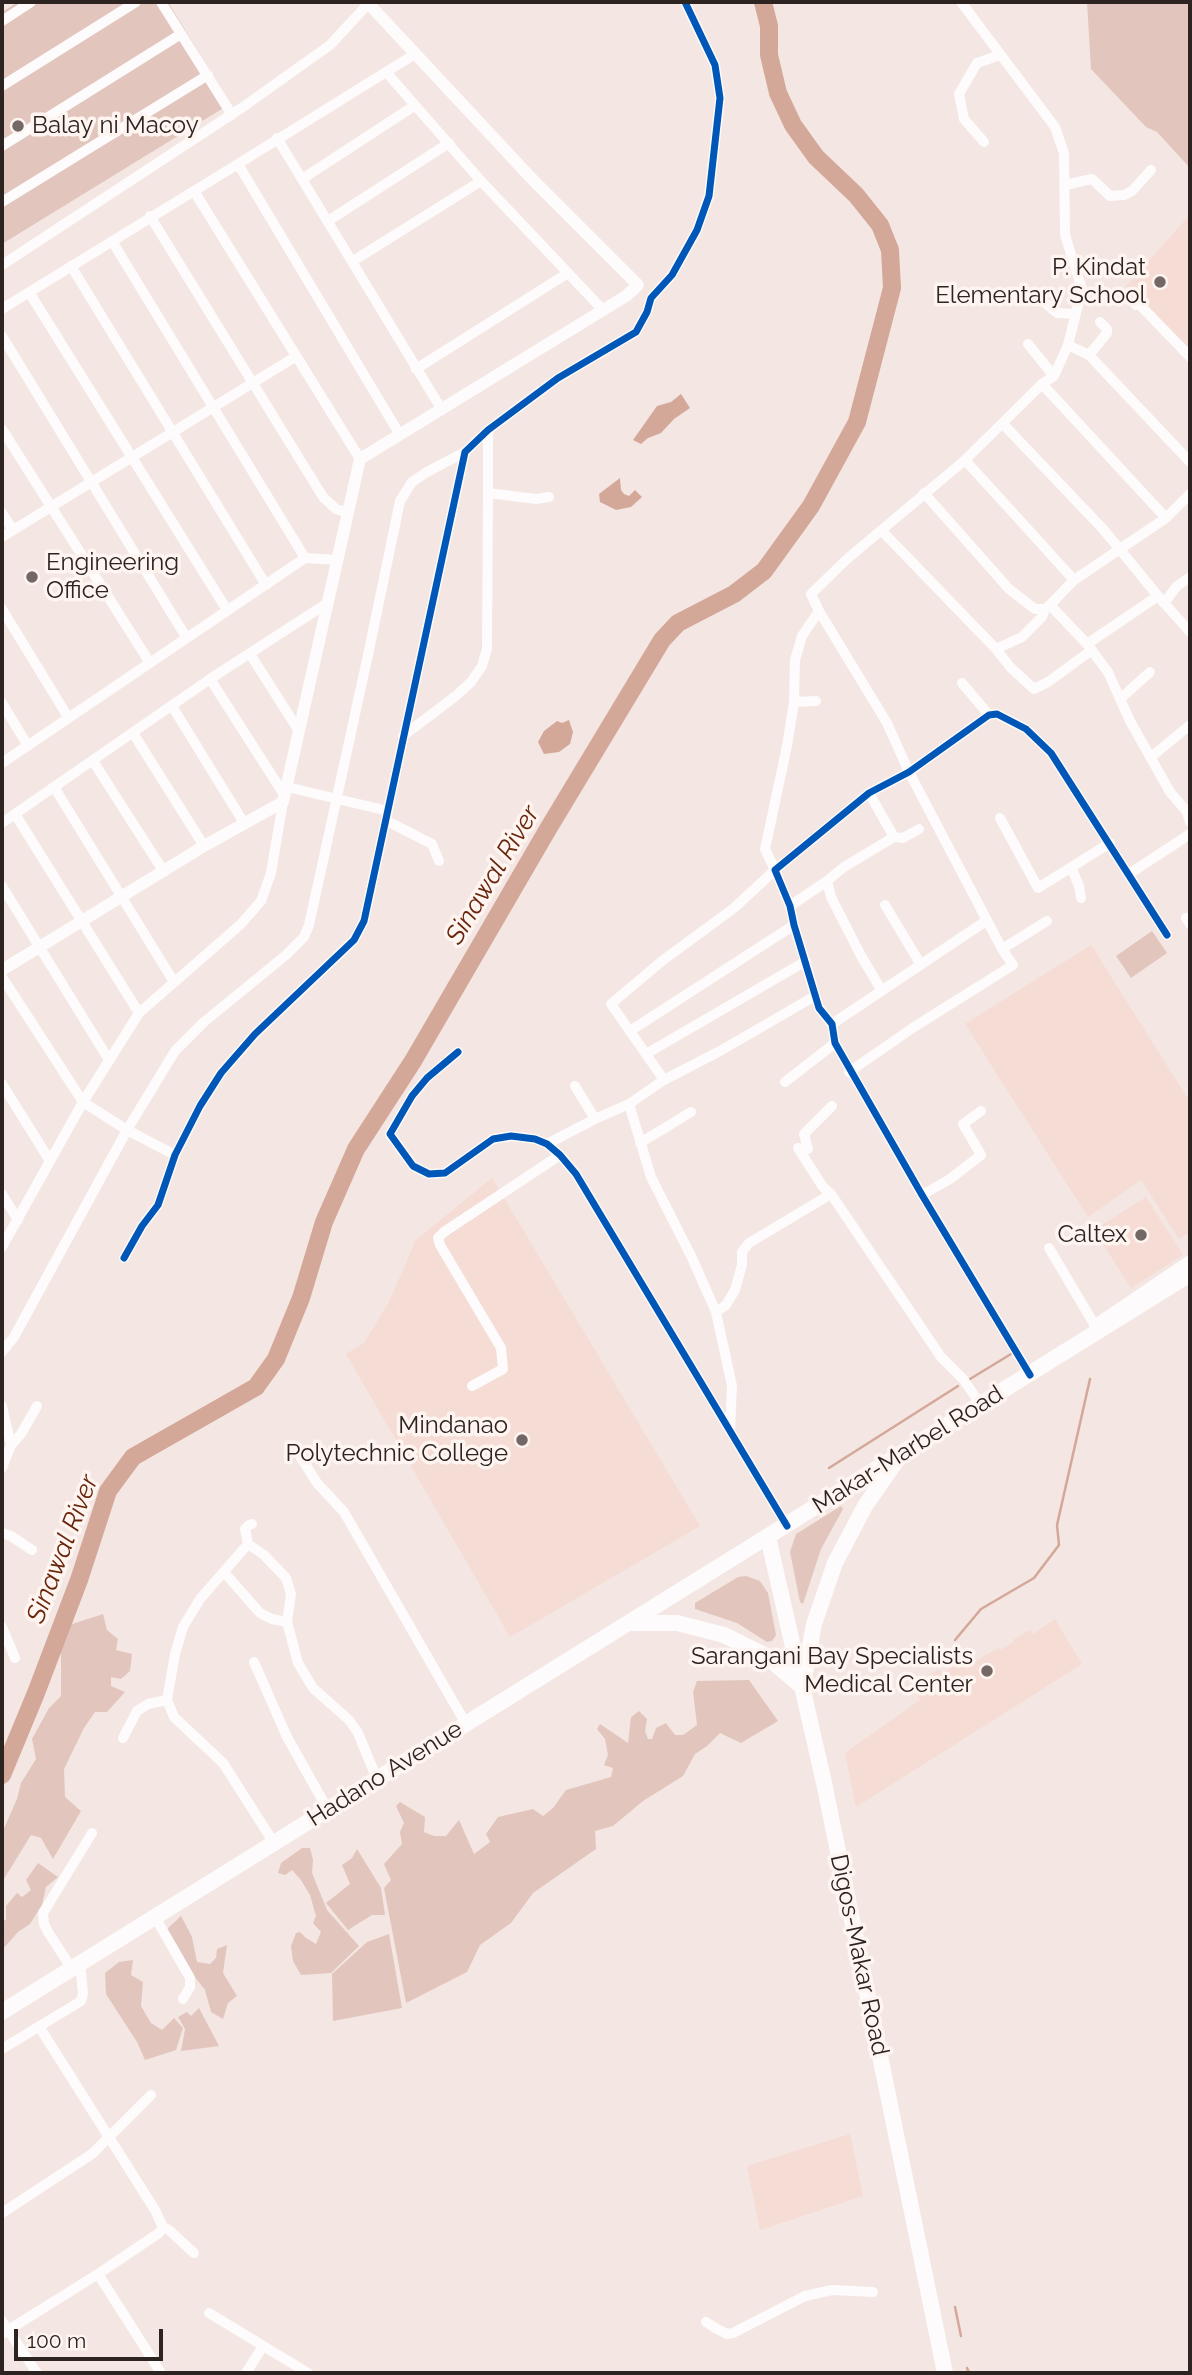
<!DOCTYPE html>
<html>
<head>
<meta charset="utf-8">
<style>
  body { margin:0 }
  #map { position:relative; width:1192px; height:2375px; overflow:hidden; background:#f4e6e2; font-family:Raleway,sans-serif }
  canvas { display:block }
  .frame { position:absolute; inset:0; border:4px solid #2d2421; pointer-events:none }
  .scale { position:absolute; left:14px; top:2329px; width:149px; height:32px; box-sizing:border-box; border:4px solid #2d2421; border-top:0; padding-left:9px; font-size:21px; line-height:24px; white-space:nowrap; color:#2d2421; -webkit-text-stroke:5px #fef4f0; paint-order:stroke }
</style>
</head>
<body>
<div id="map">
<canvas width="1192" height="2375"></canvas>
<div class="frame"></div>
<div class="scale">100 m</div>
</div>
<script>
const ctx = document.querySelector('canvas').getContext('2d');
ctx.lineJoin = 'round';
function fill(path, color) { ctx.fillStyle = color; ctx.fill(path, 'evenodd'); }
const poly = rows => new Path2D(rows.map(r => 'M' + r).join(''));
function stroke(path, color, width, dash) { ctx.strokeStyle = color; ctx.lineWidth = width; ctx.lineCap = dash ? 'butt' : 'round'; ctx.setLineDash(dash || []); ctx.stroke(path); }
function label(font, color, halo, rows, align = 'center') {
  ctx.font = font + ' Raleway,sans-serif'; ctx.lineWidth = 7; ctx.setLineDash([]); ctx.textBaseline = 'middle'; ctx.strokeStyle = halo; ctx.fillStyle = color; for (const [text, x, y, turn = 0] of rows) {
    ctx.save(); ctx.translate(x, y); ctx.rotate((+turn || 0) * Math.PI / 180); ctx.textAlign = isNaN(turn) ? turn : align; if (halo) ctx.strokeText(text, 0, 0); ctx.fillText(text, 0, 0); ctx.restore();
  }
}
const built = poly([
  [1190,215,1190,348,1126,286],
  [1091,945,1190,1102,1190,1232,1179,1239,1141,1180,1088,1217,965,1024],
  [492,1178,700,1526,510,1637,346,1354,364,1343,389,1302,416,1240],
  [1146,1197,1183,1255,1131,1288,1094,1230],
  [1055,1619,1082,1664,856,1807,845,1753,920,1700,914,1688,919,1681,939,1669,942,1673,972,1656,975,1661,999,1648,1000,1650,1014,1642,1013,1640,1030,1630,1033,1634],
  [850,2134,863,2196,760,2230,747,2166]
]);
const green = poly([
  [18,2,168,2,230,104,2,244,2,12],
  [1087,2,1190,2,1190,168,1157,132,1146,127,1091,69],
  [1152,931,1167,953,1131,978,1116,956],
  [841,1506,843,1509,821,1549,803,1604,800,1602,790,1552,796,1534],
  [746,1576,760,1581,768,1593,776,1635,772,1641,767,1642,737,1623,695,1609,695,1603,738,1577],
  [103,1614,107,1630,118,1639,116,1650,132,1654,130,1671,121,1679,111,1677,111,1686,125,1692,107,1712,95,1712,84,1728,64,1769,65,1797,81,1811,53,1859,41,1838,31,1835,2,1882,2,1833,17,1799,21,1783,36,1759,32,1739,49,1708,61,1696,61,1647,69,1625],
  [749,1680,778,1721,741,1743,720,1733,707,1746,695,1754,683,1776,643,1801,613,1826,595,1831,596,1849,533,1893,511,1923,480,1945,467,1972,406,2003,384,1888,391,1880,384,1864,402,1844,400,1832,404,1823,396,1806,400,1802,425,1817,424,1832,434,1836,446,1836,459,1820,474,1854,490,1842,486,1834,498,1817,533,1809,543,1816,553,1808,566,1790,611,1777,613,1768,604,1765,608,1755,605,1739,597,1729,600,1724,628,1743,631,1717,639,1711,647,1719,645,1731,648,1739,652,1739,656,1728,666,1723,675,1735,683,1735,697,1725,693,1692,697,1681],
  [302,1848,310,1848,313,1860,312,1873,327,1910,359,1946,331,1973,301,1975,293,1961,291,1946,296,1933,300,1932,306,1938,316,1944,321,1932,313,1923,316,1916,310,1895,301,1880,292,1870,285,1875,278,1873,281,1863],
  [357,1849,381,1888,385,1915,372,1915,348,1930,326,1903,350,1884,342,1865,352,1858],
  [38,1863,58,1877,46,1887,42,1905,30,1924,18,1932,2,1950,2,1923,6,1919,6,1906,17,1893,22,1897,31,1890,26,1880],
  [181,1916,192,1937,197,1962,210,1964,216,1958,217,1949,227,1945,223,1973,237,1996,228,2003,223,2019,211,2012,205,1990,190,1971,167,1929],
  [389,1934,402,2008,333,2021,332,1974,367,1942],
  [133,1960,131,1975,143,1982,141,2006,151,2023,162,2030,174,2018,183,2028,176,2050,145,2060,137,2042,106,1994,105,1973,119,1962],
  [199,2008,219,2046,181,2051,185,2029,178,2017,187,2012,191,2016]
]);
const water = poly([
  [681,394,690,408,674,419,661,433,648,438,641,444,633,440,657,406,671,402],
  [620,478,621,490,624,494,629,496,635,490,642,497,631,507,616,510,600,502,599,494],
  [569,720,573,732,570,744,559,752,544,754,538,742,544,731,557,721,562,723]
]);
const stream = poly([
  [970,1379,1011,1354],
  [829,1468,958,1386],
  [955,1640,981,1609,1034,1578,1059,1545,1057,1525,1090,1379],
  [955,2307,961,2336],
  [967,2368,969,2373]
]);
const river = poly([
  [2,1775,36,1693,79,1580,108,1491,133,1457,256,1387,276,1359,301,1298,324,1222,356,1149,413,1061,548,829,662,640,678,623,734,594,764,571,811,506,857,422,892,288,890,250,880,225,856,195,816,157,793,125,778,93,769,55,769,26,763,2]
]);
const minor = poly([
  [161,2,232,115],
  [961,2,1055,127,1064,153,1065,235,1082,289,1068,345,1054,376,1042,384,1166,518],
  [2,21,31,2],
  [387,73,481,181,602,309],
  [2,86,136,2],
  [277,138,442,410],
  [984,142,964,119,959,94,977,63,1000,55],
  [2,146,181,34],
  [302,179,414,106],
  [1065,185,1092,179,1110,196,1124,195,1132,191,1151,170],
  [194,191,360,459],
  [2,202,208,75],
  [150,216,323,497,336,509,348,513],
  [328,221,449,143],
  [112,241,305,558,336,560],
  [353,261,481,181],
  [2,265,243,107,330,45,369,3],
  [71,266,266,585],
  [29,292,227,610],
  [1025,294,1037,296,1057,313,1076,314],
  [1136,305,1138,303,1190,357],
  [2,309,238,164],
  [2,336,186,637],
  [1028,344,1054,376],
  [1068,345,1089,355,1190,462],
  [1089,355,1107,333,1107,329,1100,322],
  [416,369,568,273],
  [1003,424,1103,529,1158,596,1190,632],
  [2,429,150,663],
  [488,430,488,493,536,499,549,497],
  [400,435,238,164,415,54],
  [965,460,1074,580],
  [924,493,1009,589,1035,609,1045,609,1050,605,1074,580,1166,518,1190,494],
  [2,513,13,530],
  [882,531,996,649,1011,668,1034,689,1048,682,1092,650],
  [2,537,295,357],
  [1164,603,1177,586,1190,577],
  [1050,605,1087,644,1108,672,1130,721,1170,792,1187,812,1190,822],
  [2,609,68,717],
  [1087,644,1158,596],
  [996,649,1022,637,1042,617,1045,609],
  [250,654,299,731],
  [210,679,285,796],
  [962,683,989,715],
  [1120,699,1150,672],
  [794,702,816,701],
  [2,703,28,746],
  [172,706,244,823],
  [133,733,204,846],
  [403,736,457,695,471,682,482,666,487,649,488,493],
  [1151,757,1190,725],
  [93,761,164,872],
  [2,763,305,558],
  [54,787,174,982],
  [287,787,388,811],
  [869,793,894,837,844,867,827,881,831,897,860,954,882,991],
  [15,814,139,1013],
  [1000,818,1038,888,1110,843],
  [387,821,432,844,439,861],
  [2,823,210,679,329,602],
  [894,837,903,838,919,829],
  [1071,867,1079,886,1081,898],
  [1129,874,1190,834],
  [2,886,109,1060],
  [885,905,921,965],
  [790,906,827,881],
  [1186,918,1190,924],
  [1002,949,1047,921],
  [2,977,83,1102,127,1130,175,1155],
  [832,1024,986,921],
  [630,1031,794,925],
  [458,1052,427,1078,412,1096,390,1134,413,1166,429,1174,445,1173,493,1139,511,1136,535,1139,547,1144,560,1155,576,1174,787,1526],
  [646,1054,806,961],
  [849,1072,914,1027,1013,965,1002,949,909,772,887,723,819,611,811,594,847,559,965,460,1042,384],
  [664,1080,611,1004,662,961,734,908,775,870,765,849,787,746,794,702,795,660,802,636,819,611],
  [785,1082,835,1043],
  [2,1084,50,1161],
  [575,1086,595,1119],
  [629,1104,651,1177,692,1258,716,1312,732,1386,730,1431],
  [640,1143,691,1112],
  [547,1144,595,1119,629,1104,664,1080,720,1051,815,996],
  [798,1148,808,1149,804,1134,832,1106],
  [798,1148,823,1187,831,1194],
  [2,1194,18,1220],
  [922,1195,950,1179,981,1155,963,1124,981,1111],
  [2,1247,83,1102,139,1013,241,924,261,901,271,873,283,802],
  [1049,1248,1097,1329],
  [124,1258,142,1226,158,1205,175,1155,200,1106,221,1073,255,1034,354,940,364,921,465,452,488,430,558,378,636,332,647,312,651,298,672,275,697,230,709,196,720,98,715,65,685,2],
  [716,1312,726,1305,735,1290,742,1265,742,1252,749,1243,831,1194,941,1357,963,1379,981,1405],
  [1094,1325,1190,1260],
  [2,1352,14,1337,127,1130,175,1051,204,1022,286,955,304,937,309,925,368,655,400,501,412,482,427,472,465,452],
  [1030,1375,922,1195,835,1043,832,1024,819,1008,794,925,790,906,775,870,869,793,909,772,989,715,997,714,1026,729,1051,753,1167,935],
  [472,1386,503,1369,501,1348,440,1245,438,1238,444,1232,560,1155],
  [2,1406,11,1445,2,1468],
  [11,1445,21,1434,37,1406],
  [298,1453,317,1483,344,1512,466,1724],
  [252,1524,249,1525,245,1529,248,1544,200,1599,183,1627,175,1654,167,1700,174,1717,223,1763,274,1843],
  [2,1533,11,1536,32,1550],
  [248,1544,264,1555,286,1578,291,1594,287,1622,298,1663,313,1688,349,1720,358,1733,377,1779],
  [224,1572,260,1613,272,1619,287,1622],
  [2,1627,15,1658],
  [254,1662,287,1737,328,1810],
  [123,1738,137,1711,148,1704,167,1700],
  [155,1917,190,1978,190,1987,183,1999],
  [72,1969,48,1932,44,1924,43,1913,92,1833],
  [40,2028,155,2210,163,2227,169,2230,194,2253],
  [2,2049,81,2001,83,1994,80,1963],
  [2,2213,92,2154,151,2095],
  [98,2274,161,2373],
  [209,2313,308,2373],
  [2,2321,37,2373],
  [706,2322,717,2329,727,2334,733,2333,805,2296,832,2290,873,2292],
  [2,2334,98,2274,159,2233,163,2227],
  [246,2373,263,2346]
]);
const tertiary = poly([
  [2,970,204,846,283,802,360,459,626,296,638,285,533,180,367,2]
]);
const primary = poly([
  [768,1537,824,1783,945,2373],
  [634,1623,677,1623,724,1635,766,1656,802,1687],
  [804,1678,814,1624,835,1563,865,1506,895,1463],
  [2,2012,1190,1274]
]);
const cycleway = poly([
  [458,1052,427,1078,412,1096,390,1134,413,1166,429,1174,445,1173,493,1139,511,1136,535,1139,547,1144,560,1155,576,1174,787,1526],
  [124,1258,142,1226,158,1205,175,1155,200,1106,221,1073,255,1034,354,940,364,921,465,452,488,430,558,378,636,332,647,312,651,298,672,275,697,230,709,196,720,98,715,65,685,2],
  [1030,1375,922,1195,835,1043,832,1024,819,1008,794,925,790,906,775,870,869,793,909,772,989,715,997,714,1026,729,1051,753,1167,935]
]);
const markers = [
  [18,126,7,"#736865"],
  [1160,282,7,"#736865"],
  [32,577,7,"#736865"],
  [1141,1235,7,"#736865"],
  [522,1440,7,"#736865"],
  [987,1671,7,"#736865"]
];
const poiNames = [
  ["Balay ni Macoy",32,126,"left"],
  ["P. Kindat",1146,268],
  ["Elementary School",1146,296],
  ["Engineering",46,563,"left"],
  ["Office",46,591,"left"],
  ["Caltex",1127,1235],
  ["Mindanao",508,1426],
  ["Polytechnic College",508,1454],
  ["Sarangani Bay Specialists",973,1657],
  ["Medical Center",973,1685]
];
const streetNames = [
  ["Makar-Marbel Road",908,1450,-32],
  ["Hadano Avenue",385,1774,-32],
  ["Digos-Makar Road",859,1955,78]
];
const waterNames = [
  ["Sinawal River",493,875,-59],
  ["Sinawal River",63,1549,-69]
];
fill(built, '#f5dcd4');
fill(green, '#e2c6bd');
fill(water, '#d4a899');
stroke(stream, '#d4a899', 2.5);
stroke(river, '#d4a899', 18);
stroke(minor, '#fdfbfb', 10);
stroke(tertiary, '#fdfbfb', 12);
stroke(primary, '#fdfbfb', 16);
stroke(cycleway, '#0057b8', 7);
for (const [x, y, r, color] of markers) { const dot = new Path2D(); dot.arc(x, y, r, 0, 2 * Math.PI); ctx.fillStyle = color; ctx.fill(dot); stroke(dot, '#fef4f0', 2.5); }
label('24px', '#2d2421', '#fef4f0', poiNames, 'right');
label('24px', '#2d2421', '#fef4f0', streetNames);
label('italic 26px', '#6a250b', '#fef4f0', waterNames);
</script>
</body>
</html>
